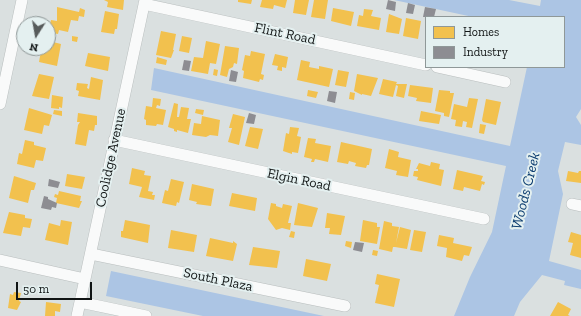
<!DOCTYPE html>
<html>
<head>
<meta charset="utf-8">
<style>
  body { margin:0 }
  #map { position:relative; width:581px; height:316px; overflow:hidden; background:#dae0e0; font-family:"Zilla Slab",serif }
  canvas { display:block }
  .legend { position:absolute; left:425px; top:16px; width:140px; height:52px; box-sizing:border-box; background:#e4f0f0; border:1px solid #8f9898; margin:0; padding:5px 7px; list-style:none; font-size:12px; color:#101414 }
  .legend li { display:flex; align-items:center; gap:8px; height:20px }
  .legend b { width:20px; border:1px solid #8f9898 }
  .north { position:absolute; left:16px; top:16px; width:40px; height:40px; box-sizing:border-box; background:#e4f0f0; border:1px solid #8f9898; border-radius:50%; rotate:191deg; font-size:11px; font-weight:700; line-height:16px; text-align:center; color:#101414 }
  .north::after { content:''; display:block; margin:auto; width:14px; height:18px; background:#575b5b; clip-path:polygon(50% 0,100% 100%,50% 72%,0 100%) }
  .scale { position:absolute; left:16px; top:282px; width:76px; height:18px; box-sizing:border-box; border:2px solid #101414; border-top:0; padding-left:5px; font-size:12px; line-height:14px; white-space:nowrap; color:#101414; -webkit-text-stroke:3px #e4f0f0; paint-order:stroke }
</style>
</head>
<body>
<div id="map">
<canvas width="581" height="316"></canvas>
<ul class="legend">
<li><b style="height:11px;background:#f2c14e"></b>Homes</li>
<li><b style="height:11px;background:#8d8d92"></b>Industry</li>
</ul>
<div class="north">N</div>
<div class="scale">50 m</div>
</div>
<script>
const ctx = document.querySelector('canvas').getContext('2d');
ctx.lineJoin = 'round';
function fill(path, color) { ctx.fillStyle = color; ctx.fill(path, 'evenodd'); }
const poly = rows => new Path2D(rows.map(r => 'M' + r).join(''));
function stroke(path, color, width, dash) { ctx.strokeStyle = color; ctx.lineWidth = width; ctx.lineCap = dash ? 'butt' : 'round'; ctx.setLineDash(dash || []); ctx.stroke(path); }
function label(font, color, halo, rows, align = 'center') {
  ctx.font = font + ' "Zilla Slab",serif'; ctx.lineWidth = 4; ctx.setLineDash([]); ctx.textBaseline = 'middle'; ctx.strokeStyle = halo; ctx.fillStyle = color; for (const [text, x, y, turn = 0] of rows) {
    ctx.save(); ctx.translate(x, y); ctx.rotate((+turn || 0) * Math.PI / 180); ctx.textAlign = isNaN(turn) ? turn : align; if (halo) ctx.strokeText(text, 0, 0); ctx.fillText(text, 0, 0); ctx.restore();
  }
}
const water = poly([
  [394,0,509,0,540,6,541,0,581,0,581,109,576,117,581,125,581,145,565,142,558,171,563,194,549,261,581,270,581,289,564,285,565,281,542,275,520,302,514,316,454,316,470,277,492,232,506,166,151,90,154,68,510,146,527,67,564,67,564,17,473,17],
  [111,271,324,316,203,316,106,296]
]);
const homes = poly([
  [104,0,124,0,123,10,107,7,108,2],
  [238,0,252,0,251,4,238,2],
  [262,0,287,0,285,8,274,5,273,9,260,7],
  [295,0,309,0,306,15,293,13],
  [314,0,328,0,325,19,311,17],
  [57,7,79,12,80,8,85,10,84,17,79,16,78,21,71,20,68,32,59,30,58,34,52,33,53,29,49,29,51,20,57,21],
  [333,8,354,12,351,26,331,21],
  [364,9,373,10,371,16,381,18,379,30,357,26,359,15,363,16],
  [105,11,119,14,117,29,115,29,114,34,101,32],
  [389,14,402,19,399,34,386,32],
  [406,18,421,21,418,39,403,36],
  [161,31,176,34,173,50,174,50,171,58,156,55],
  [72,36,78,37,77,42,72,41],
  [182,36,192,38,189,53,179,51],
  [49,41,61,44,57,66,39,62,41,51,46,52],
  [206,41,220,44,216,64,210,63,208,74,191,71,194,57,203,58],
  [225,46,239,48,237,64,234,63,233,67,229,69,227,77,220,75],
  [251,51,265,54,261,74,264,75,263,80,260,79,259,82,243,78,244,71,242,70,245,55,250,56],
  [88,53,110,57,108,71,85,66],
  [275,54,288,57,286,68,282,67,282,71,277,70,278,66,272,65],
  [157,57,167,60,166,65,156,63],
  [301,60,310,62,309,67,319,69,319,66,333,69,329,87,297,80],
  [214,69,218,70,217,76,213,75],
  [338,70,349,72,346,87,335,85],
  [39,74,54,77,49,99,32,96],
  [357,74,378,78,371,96,362,94,362,95,354,91],
  [91,77,103,80,100,100,78,96,79,91,76,90,77,83,88,84,87,88,89,89],
  [383,79,397,82,396,84,407,84,404,98,396,96,398,86,396,85,393,97,379,94],
  [410,85,433,88,431,103,416,101,417,98,408,96],
  [308,90,318,92,316,98,307,96],
  [439,90,450,91,450,93,454,93,449,117,444,116,444,113,435,111],
  [350,92,355,93,354,100,349,99],
  [52,95,63,97,62,108,59,107,59,109,51,108],
  [153,98,161,99,160,106,157,105,156,108,166,110,163,125,157,124,156,126,146,125,146,120,144,119,146,106,152,107],
  [469,98,478,99,472,128,466,127,467,122,463,121,462,127,455,126,456,120,451,119,454,104,467,107],
  [486,99,501,102,496,125,483,122,482,120],
  [174,103,178,104,177,117,179,117,181,107,189,108,187,119,191,119,188,133,177,130,177,132,174,131,174,129,168,127],
  [29,108,52,115,49,126,44,125,42,134,24,130],
  [196,109,204,110,203,115,195,113],
  [54,110,62,111,62,116,53,114],
  [421,111,441,115,439,124,419,121],
  [78,113,97,116,97,125,95,125,94,131,89,130,86,146,75,144,78,125,80,122,77,122],
  [233,114,245,117,239,145,228,142,232,128,229,128],
  [202,116,220,120,218,136,210,135,206,137,192,135,194,123,201,124],
  [480,124,486,125,484,134,479,133],
  [250,127,263,129,258,149,245,146],
  [290,127,299,128,297,136,301,137,298,153,292,152,292,154,283,151,286,133,289,134],
  [308,138,316,139,315,143,331,146,328,162,315,159,314,162,311,162,312,159,304,157],
  [25,140,34,142,34,145,46,148,43,161,36,160,34,168,17,164,19,153,22,154],
  [341,142,372,149,369,165,367,165,366,168,355,166,356,163,349,161,348,164,337,162],
  [389,149,399,152,398,157,411,160,408,177,396,175,397,171,385,168],
  [431,162,440,164,439,169,444,170,441,186,417,180,418,177,413,176,414,171,418,171,418,169,416,169,419,163,430,166],
  [132,168,145,171,144,175,151,176,148,191,153,192,152,195,155,195,154,200,139,197,142,187,129,184],
  [457,170,483,176,481,181,485,182,484,185,482,184,480,191,464,187,463,191,453,189],
  [568,171,578,173,579,171,581,171,581,183,566,181],
  [67,174,85,177,82,189,65,186],
  [14,176,36,183,34,190,31,190,28,203,9,198],
  [171,179,184,182,179,203,177,202,176,206,162,203,165,190,168,191],
  [192,184,214,189,211,206,196,204,197,202,189,200],
  [59,191,81,196,80,201,82,201,79,208,56,203,57,198,54,197,55,194,58,195],
  [232,193,257,198,255,211,229,206],
  [271,203,276,204,276,206,282,208,283,204,292,206,288,223,291,223,290,230,282,228,276,230,268,219],
  [298,203,318,208,312,227,294,225],
  [9,212,25,215,25,218,32,219,30,228,23,227,21,236,3,233],
  [327,213,345,216,341,235,329,234,330,228,325,228],
  [61,220,72,222,68,245,45,240,49,223,60,226],
  [125,220,150,225,148,243,121,237,121,231,123,231],
  [363,220,377,223,377,227,380,227,377,244,360,241],
  [384,221,392,223,392,226,399,227,396,243,400,227,411,230,407,249,395,247,393,247,392,252,379,249],
  [171,230,197,235,194,252,168,248],
  [414,230,426,232,422,252,410,250],
  [291,231,295,232,294,238,289,237],
  [571,232,581,235,581,258,570,255,573,243,568,242],
  [439,235,454,238,453,243,472,247,469,256,464,255,462,261,446,257,447,248,437,246],
  [210,238,233,243,233,241,237,244,233,261,206,256],
  [346,241,352,242,351,248,345,246],
  [253,247,280,251,277,268,249,265],
  [373,250,378,251,377,256,372,255],
  [306,259,331,264,327,281,303,276],
  [377,274,400,279,394,307,375,303,379,285,375,284],
  [14,292,21,293,19,301,21,302,17,310,8,308,10,294,13,295],
  [46,302,61,304,60,312,55,311,55,316,45,316],
  [558,302,571,309,568,315,570,316,550,316]
]);
const industry = poly([
  [388,0,396,2,395,11,386,9],
  [408,3,415,5,413,14,406,13],
  [425,7,436,9,434,17,423,17],
  [184,60,191,61,189,71,182,70],
  [231,70,238,72,236,82,229,81],
  [329,91,337,92,335,103,327,101],
  [249,113,256,115,254,124,246,123],
  [49,179,60,182,58,188,48,186],
  [44,196,48,197,48,199,57,203,56,208,52,207,51,210,41,208],
  [355,242,364,243,362,252,353,250]
]);
const minor = poly([
  [144,4,426,65],
  [437,67,505,82],
  [0,104,22,0],
  [114,140,484,219],
  [572,204,581,206],
  [91,254,345,306],
  [0,260,85,279],
  [80,302,146,316],
  [77,316,145,0]
]);
const streetNames = [
  ["Flint Road",285,34,12],
  ["Coolidge Avenue",111,158,-78],
  ["Elgin Road",299,180,12],
  ["South Plaza",218,280,12]
];
const waterNames = [
  ["Woods Creek",526,191,-76]
];
fill(water, '#acc5e4');
fill(homes, '#f2c14e');
fill(industry, '#8d8d92');
stroke(minor, '#b9bebe', 12);
stroke(minor, '#f9fafa', 11);
label('14px', '#101414', '#e4f0f0', streetNames);
label('italic 15px', '#0b3c6f', '#e4f0f0', waterNames);
</script>
</body>
</html>
